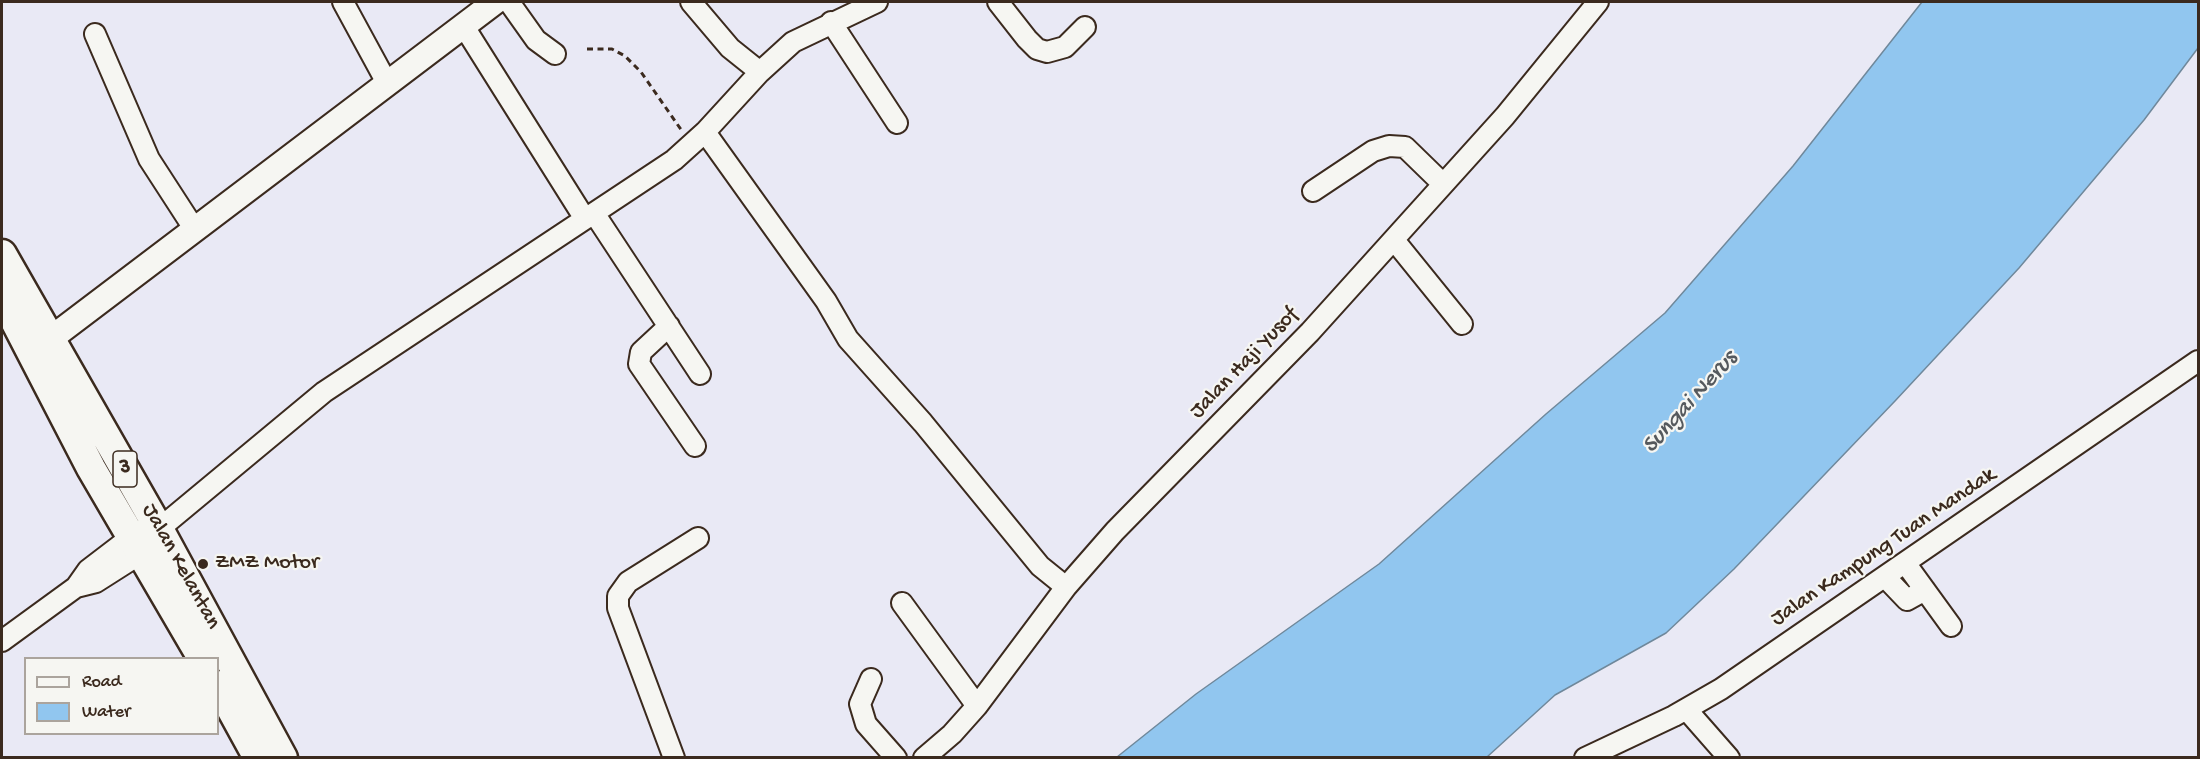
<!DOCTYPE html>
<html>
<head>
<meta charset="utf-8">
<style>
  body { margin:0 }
  #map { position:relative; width:2200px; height:759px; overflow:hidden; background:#e9e9f5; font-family:"Gochi Hand",sans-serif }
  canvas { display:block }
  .frame { position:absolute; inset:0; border:3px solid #3b2a1e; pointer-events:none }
  .legend { position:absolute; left:24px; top:657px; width:195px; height:78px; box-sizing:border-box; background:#f6f6f2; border:2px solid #aba49d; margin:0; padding:8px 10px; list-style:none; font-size:18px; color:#3b2a1e }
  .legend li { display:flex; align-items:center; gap:12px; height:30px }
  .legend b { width:30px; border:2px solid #aba49d }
</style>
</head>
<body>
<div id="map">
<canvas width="2200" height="759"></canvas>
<div class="frame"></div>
<ul class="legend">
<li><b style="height:8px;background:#f6f6f2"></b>Road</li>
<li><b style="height:16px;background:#91c6ef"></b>Water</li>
</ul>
</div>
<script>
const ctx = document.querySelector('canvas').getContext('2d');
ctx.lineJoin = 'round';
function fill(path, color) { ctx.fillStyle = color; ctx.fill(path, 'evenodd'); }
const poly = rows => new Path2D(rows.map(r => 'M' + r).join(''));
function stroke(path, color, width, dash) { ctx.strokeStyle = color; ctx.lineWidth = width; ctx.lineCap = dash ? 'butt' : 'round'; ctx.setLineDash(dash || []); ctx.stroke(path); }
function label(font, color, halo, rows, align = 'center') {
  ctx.font = font + ' "Gochi Hand",sans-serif'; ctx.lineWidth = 4.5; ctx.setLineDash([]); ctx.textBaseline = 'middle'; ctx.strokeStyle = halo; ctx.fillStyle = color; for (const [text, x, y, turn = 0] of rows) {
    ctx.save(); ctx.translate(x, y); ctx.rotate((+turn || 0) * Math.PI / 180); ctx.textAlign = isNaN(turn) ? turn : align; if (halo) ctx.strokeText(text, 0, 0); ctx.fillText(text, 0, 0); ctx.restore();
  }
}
const water = poly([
  [1922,2,2198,2,2198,48,2144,120,2019,268,1895,401,1734,569,1666,633,1555,695,1487,757,1117,757,1196,694,1379,564,1546,414,1665,313,1793,166,1922,2]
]);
const path = poly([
  [587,49,612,49,625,56,641,72,682,131]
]);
const minor = poly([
  [343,2,387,83],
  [509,2,536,40,555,54],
  [691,2,730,48,760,72],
  [998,2,1027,39,1037,49,1047,52,1065,47,1085,27],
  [831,22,897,123],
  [463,25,585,219],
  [95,34,149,159,195,230],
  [705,132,826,301,848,339,923,423,1040,566,1066,587],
  [1313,191,1373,151,1389,146,1405,147,1443,184],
  [594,213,700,374],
  [1394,240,1462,324],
  [669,326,641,352,639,364,695,446],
  [1906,564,1951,626],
  [1885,577,1907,600,1925,590],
  [76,587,96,582,151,547,159,529,324,392,674,160,705,132,760,72,793,42,877,2],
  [902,603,977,706],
  [2,641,76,587,88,570,139,531],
  [871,679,860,704,866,724,896,758],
  [1686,709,1729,758],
  [674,758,618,608,618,596,628,582,698,538],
  [924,758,952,734,977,706,1066,587,1115,531,1310,332,1505,116,1598,2],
  [1585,758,1674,716,1721,689,2198,361]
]);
const major = poly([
  [37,349,495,2]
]);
const highway = poly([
  [2,254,159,529,283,758],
  [2,296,91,468,202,658],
  [218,685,258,758]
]);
const markers = [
  [203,564,6,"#3b2a1e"]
];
const shields = [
  [125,469,24]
];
const shieldNames = [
  ["3",125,469]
];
const streetNames = [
  ["Jalan Haji Yusof",1245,364,-46],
  ["Jalan Kampung Tuan Mandak",1884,548,-34],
  ["Jalan Kelantan",180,567,61]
];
const poiNames = [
  ["ZMZ Motor",215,564]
];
const waterNames = [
  ["Sungai Nerus",1691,403,-48]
];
fill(water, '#91c6ef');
stroke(water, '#6f889b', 1.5);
stroke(minor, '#3b2a1e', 24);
stroke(major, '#3b2a1e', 28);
stroke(highway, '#3b2a1e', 33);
stroke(path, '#3b2a1e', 3, [6, 4.5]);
stroke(minor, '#f6f6f2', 20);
stroke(major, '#f6f6f2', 24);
stroke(highway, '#f6f6f2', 28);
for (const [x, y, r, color] of markers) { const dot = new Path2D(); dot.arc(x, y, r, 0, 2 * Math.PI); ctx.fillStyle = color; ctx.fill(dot); stroke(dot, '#f6f6f2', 2); }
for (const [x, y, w] of shields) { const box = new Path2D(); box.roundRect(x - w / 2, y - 18, w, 36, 4.5); ctx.fillStyle = '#f6f6f2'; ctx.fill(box); stroke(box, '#3b2a1e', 1.5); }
label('bold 21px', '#3b2a1e', null, shieldNames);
label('22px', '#3b2a1e', '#f6f6f2', streetNames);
label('22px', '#3b2a1e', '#f6f6f2', poiNames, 'left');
label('italic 24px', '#55595d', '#f6f6f2', waterNames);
</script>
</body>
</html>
